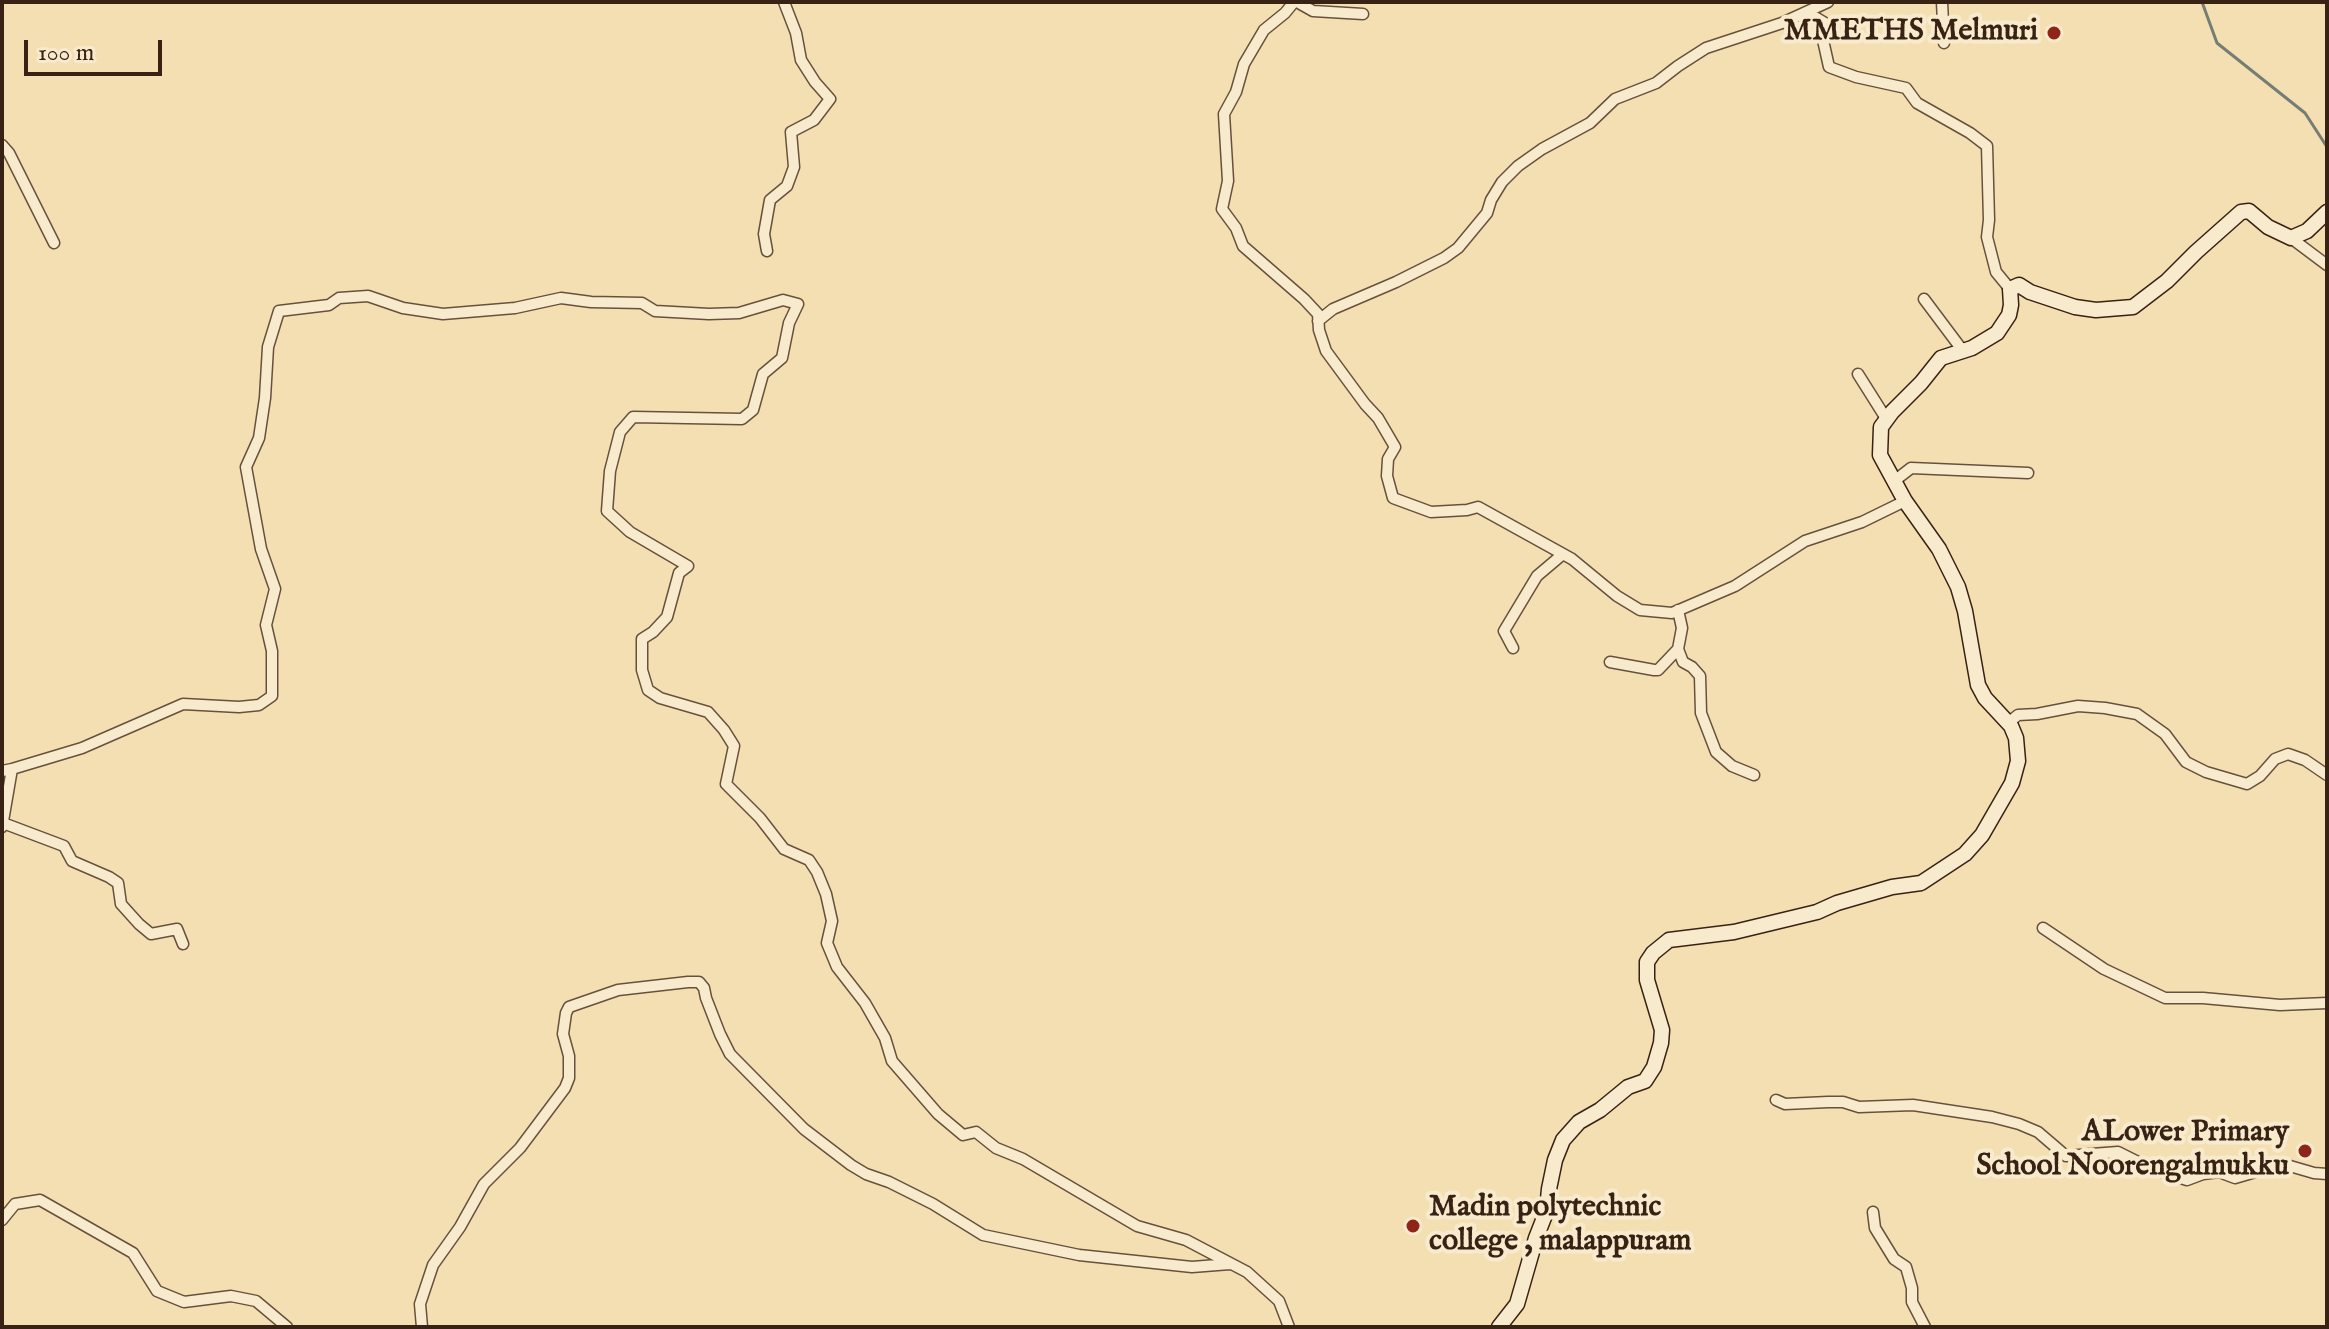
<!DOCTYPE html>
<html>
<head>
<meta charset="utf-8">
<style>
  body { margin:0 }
  #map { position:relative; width:2329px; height:1329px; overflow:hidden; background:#f4dfb2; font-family:"IM FELL English",serif }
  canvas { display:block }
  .frame { position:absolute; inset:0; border:4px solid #382214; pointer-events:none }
  .scale { position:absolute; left:24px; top:40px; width:138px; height:36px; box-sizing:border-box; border:4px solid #382214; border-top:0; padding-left:10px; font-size:24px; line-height:28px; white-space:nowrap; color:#382214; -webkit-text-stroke:6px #f8eacd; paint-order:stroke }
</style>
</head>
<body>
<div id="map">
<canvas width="2329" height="1329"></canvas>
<div class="frame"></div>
<div class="scale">100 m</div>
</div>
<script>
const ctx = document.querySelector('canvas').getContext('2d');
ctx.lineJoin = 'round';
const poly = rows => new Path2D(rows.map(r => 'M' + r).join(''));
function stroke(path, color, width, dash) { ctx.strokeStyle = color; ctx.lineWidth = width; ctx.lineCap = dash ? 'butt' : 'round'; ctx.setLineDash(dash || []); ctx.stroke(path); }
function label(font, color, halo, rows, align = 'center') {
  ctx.font = font + ' "IM FELL English",serif'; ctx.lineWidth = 8; ctx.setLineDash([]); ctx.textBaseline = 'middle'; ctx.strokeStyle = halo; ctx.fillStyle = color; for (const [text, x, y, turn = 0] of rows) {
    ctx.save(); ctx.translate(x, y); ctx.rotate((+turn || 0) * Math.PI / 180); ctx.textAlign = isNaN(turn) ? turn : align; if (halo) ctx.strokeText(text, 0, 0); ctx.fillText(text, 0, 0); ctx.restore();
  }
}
const stream = poly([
  [2202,2,2217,43,2305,113,2327,147]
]);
const street = poly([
  [1294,2,1285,13,1264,30,1244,64,1236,92,1224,114,1228,181,1222,209,1236,228,1243,246,1304,299,1318,314,1319,330,1326,351,1365,404,1378,418,1395,447,1388,459,1387,476,1393,498,1431,512,1467,510,1478,507,1572,559,1617,596,1640,610,1672,613,1735,586,1805,541,1862,522,1905,501],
  [1297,2,1313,11,1363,14],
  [1942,2,1944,43],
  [1802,14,1815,17,1825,23,1823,40,1829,67,1856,77,1906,88,1917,103,1970,133,1987,146,1989,220,1987,237,1996,272,2010,289],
  [2,145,9,153,54,243],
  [2291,238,2327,265],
  [767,251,764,234,770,200,787,186,794,167,791,132,814,120,830,99,815,82,801,60,796,33,784,2],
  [1924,299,1963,351],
  [1318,321,1333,309,1396,282,1444,258,1458,248,1487,213,1491,200,1502,182,1518,166,1542,149,1590,123,1615,99,1656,83,1678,66,1706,48,1782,23,1828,2],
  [1858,374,1887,420],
  [1893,482,1911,468,2028,473],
  [1678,610,1682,628,1678,649,1683,662,1692,667,1700,676,1701,713,1716,752,1732,766,1754,775],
  [1513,648,1504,631,1537,576,1563,554],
  [1610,662,1654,670,1658,670,1678,649],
  [2008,723,2018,715,2037,714,2078,706,2105,708,2137,714,2165,734,2186,762,2206,772,2247,784,2260,776,2275,759,2288,754,2305,760,2327,775],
  [12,769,82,748,183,704,239,707,259,705,272,696,272,651,266,625,275,589,261,549,246,467,259,438,265,398,268,347,279,311,329,305,339,298,368,296,403,308,443,314,515,308,561,298,591,302,642,303,655,311,709,314,739,313,783,300,798,304,789,323,782,358,763,374,753,410,742,419,633,417,620,432,610,471,607,511,630,532,688,566,679,573,667,617,653,632,642,639,642,670,648,690,660,698,708,712,724,730,734,746,726,784,760,818,784,849,809,860,817,872,826,894,832,921,827,943,837,967,865,1003,885,1038,892,1061,938,1114,963,1135,976,1132,996,1148,1023,1159,1137,1226,1186,1240,1247,1272,1279,1301,1289,1327],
  [2,771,12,769,2,827],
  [3,823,64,846,72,861,109,877,118,883,121,904,139,924,151,934,177,929,183,944],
  [2043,928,2104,969,2165,998,2203,998,2280,1005,2327,1003],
  [1776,1100,1785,1104,1828,1102,1843,1102,1859,1107,1913,1105,1992,1117,2019,1124,2038,1132,2066,1156,2118,1152,2150,1168,2187,1180,2203,1174,2219,1172,2235,1178,2283,1164,2314,1173,2327,1174],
  [1873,1212,1875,1228,1894,1259,1906,1267,1912,1288,1912,1302,1925,1327],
  [2,1220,15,1204,40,1200,133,1253,157,1291,184,1302,231,1296,256,1301,287,1327],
  [422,1327,420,1304,433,1265,460,1227,484,1184,520,1148,565,1088,569,1078,569,1056,563,1034,566,1013,569,1007,618,990,688,982,699,982,704,988,706,998,720,1034,730,1054,804,1129,851,1165,866,1174,889,1182,933,1204,983,1235,1079,1255,1192,1267,1230,1264]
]);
const secondary = poly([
  [1499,1327,1517,1304,1536,1238,1547,1210,1549,1189,1555,1160,1563,1140,1579,1122,1600,1110,1628,1087,1645,1081,1654,1067,1661,1043,1662,1030,1647,980,1647,962,1653,953,1669,940,1734,932,1817,912,1837,903,1892,887,1921,883,1965,854,1982,835,2012,783,2018,761,2016,738,2011,726,1985,698,1978,685,1965,611,1958,587,1939,549,1905,501,1880,455,1881,427,1892,412,1921,383,1941,358,1972,348,1997,333,2009,315,2011,305,2010,289,2019,285,2030,292,2075,307,2096,310,2133,307,2167,281,2196,252,2241,212,2249,211,2268,227,2291,238,2307,231,2327,212]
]);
const markers = [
  [2054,33,8,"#8f2418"],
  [2305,1151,8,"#8f2418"],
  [1413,1226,8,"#8f2418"]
];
const poiNames = [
  ["MMETHS Melmuri",2038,33],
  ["ALower Primary",2289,1134],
  ["School Noorengalmukku",2289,1168],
  ["Madin polytechnic",1429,1209,"left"],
  ["college , malappuram",1429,1243,"left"]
];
stroke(stream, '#757e74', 3);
stroke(street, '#67513c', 13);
stroke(secondary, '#382214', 17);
stroke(street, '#f8eacd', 10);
stroke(secondary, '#f8eacd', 14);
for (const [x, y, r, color] of markers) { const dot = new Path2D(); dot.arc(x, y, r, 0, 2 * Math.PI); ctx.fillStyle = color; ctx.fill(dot); stroke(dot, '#f8eacd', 3); }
label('bold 30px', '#382214', '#f8eacd', poiNames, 'right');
</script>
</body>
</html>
